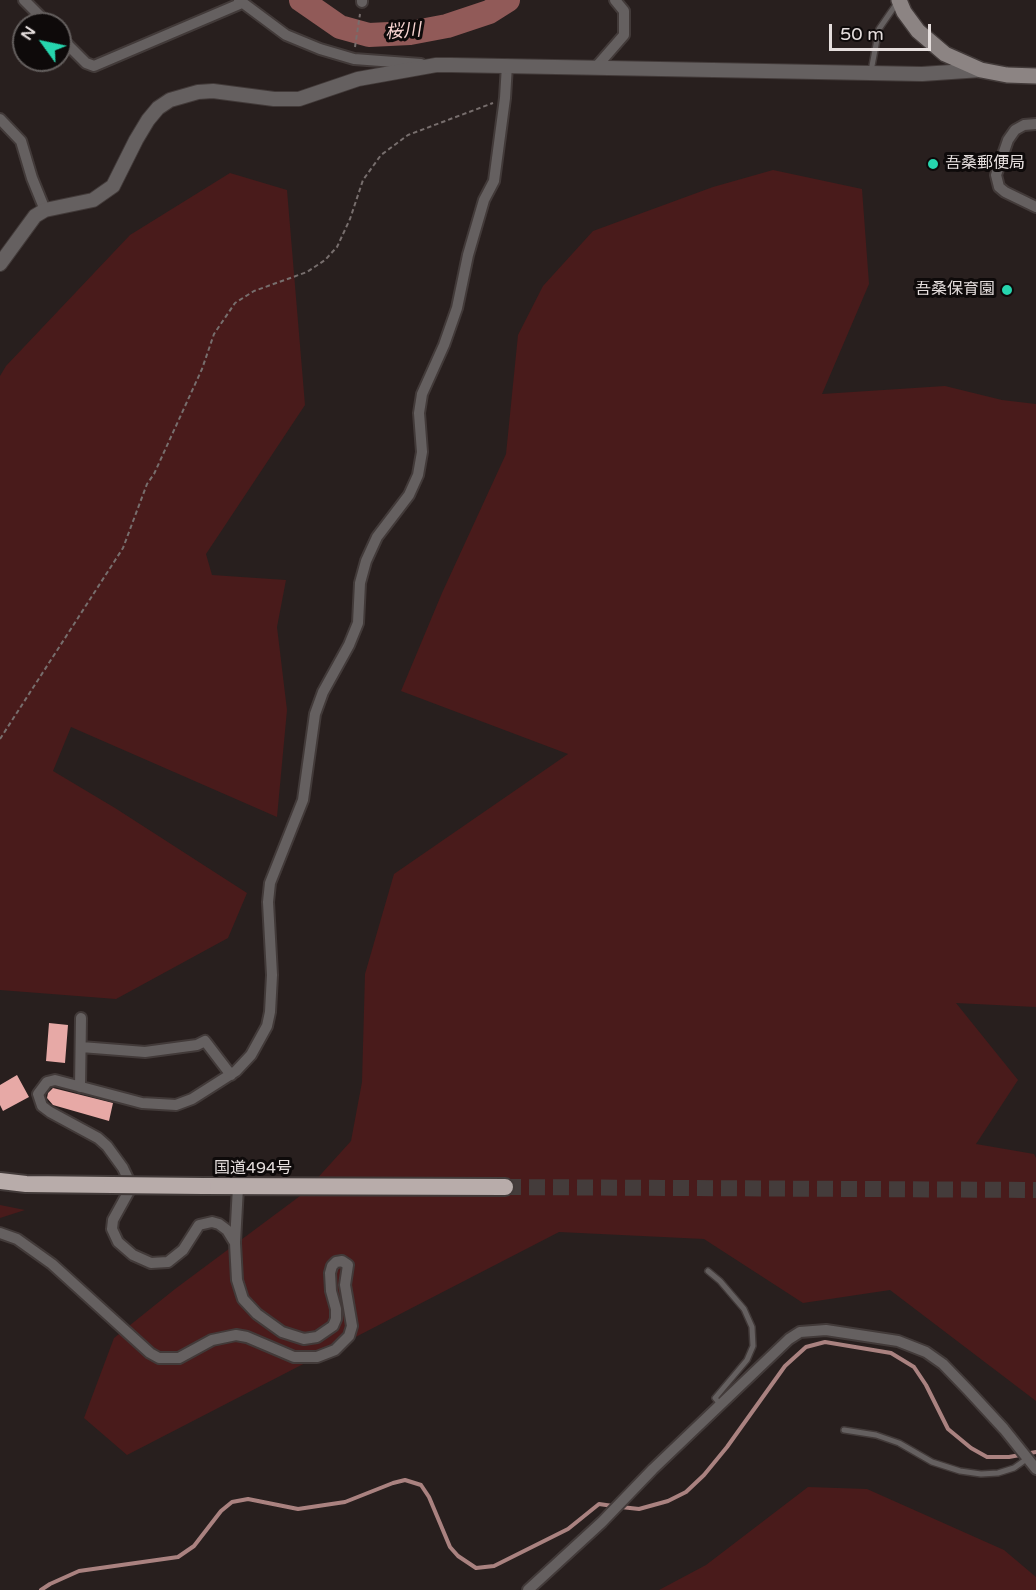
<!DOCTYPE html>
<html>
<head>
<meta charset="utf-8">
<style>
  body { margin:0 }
  #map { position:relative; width:1036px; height:1590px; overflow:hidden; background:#281f1e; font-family:"Varela Round",sans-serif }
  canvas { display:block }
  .north { position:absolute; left:12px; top:12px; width:60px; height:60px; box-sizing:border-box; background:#0e0a0a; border:2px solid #645f5e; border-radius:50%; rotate:303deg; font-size:16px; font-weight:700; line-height:24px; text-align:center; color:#e5dedd }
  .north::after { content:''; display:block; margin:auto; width:21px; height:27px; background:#26d5ae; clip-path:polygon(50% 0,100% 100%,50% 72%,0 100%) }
  .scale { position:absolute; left:829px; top:24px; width:102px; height:27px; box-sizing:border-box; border:3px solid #e5dedd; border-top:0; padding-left:8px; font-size:18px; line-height:21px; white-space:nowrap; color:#e5dedd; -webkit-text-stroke:4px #0e0a0a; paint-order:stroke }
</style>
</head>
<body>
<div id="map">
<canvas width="1036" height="1590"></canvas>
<div class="north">N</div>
<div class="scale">50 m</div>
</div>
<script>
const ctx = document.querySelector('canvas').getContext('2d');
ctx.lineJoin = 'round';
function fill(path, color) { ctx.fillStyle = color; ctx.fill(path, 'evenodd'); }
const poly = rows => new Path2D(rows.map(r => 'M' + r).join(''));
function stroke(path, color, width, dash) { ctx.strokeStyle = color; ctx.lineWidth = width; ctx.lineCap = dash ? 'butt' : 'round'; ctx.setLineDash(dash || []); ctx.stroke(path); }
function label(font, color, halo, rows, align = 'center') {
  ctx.font = font + ' "Varela Round","Noto Sans JP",sans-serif'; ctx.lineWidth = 6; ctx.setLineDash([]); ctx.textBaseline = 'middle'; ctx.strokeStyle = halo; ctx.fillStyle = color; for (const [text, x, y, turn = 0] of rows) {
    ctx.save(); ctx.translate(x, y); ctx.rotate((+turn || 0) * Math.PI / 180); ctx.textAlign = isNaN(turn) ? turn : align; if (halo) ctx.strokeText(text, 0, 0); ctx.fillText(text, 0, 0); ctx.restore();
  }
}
const green = poly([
  [773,170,862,189,869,284,822,394,945,386,1002,400,1036,404,1036,1007,956,1003,1018,1080,976,1144,1034,1154,1036,1158,1036,1401,890,1290,803,1303,704,1239,559,1232,127,1455,84,1418,114,1338,175,1289,304,1193,351,1141,362,1082,365,974,394,874,568,754,401,691,442,593,506,454,518,335,543,286,593,231,713,187],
  [230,173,287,190,305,405,206,554,212,575,286,580,277,627,287,710,277,817,71,727,53,771,115,808,247,893,228,938,116,999,0,990,0,376,6,366,130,235],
  [0,1205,25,1210,0,1218],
  [808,1487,867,1489,1004,1550,1036,1577,1036,1590,659,1590,706,1565]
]);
const stream = poly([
  [621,1507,639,1509,668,1501,686,1492,704,1475,727,1447,785,1366,806,1347,825,1342,891,1353,914,1367,926,1385,948,1429,971,1448,987,1457,1009,1457,1036,1452],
  [41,1590,50,1584,79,1571,178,1557,194,1546,221,1511,232,1502,248,1499,298,1509,345,1502,393,1483,405,1480,421,1485,429,1497,450,1547,458,1556,476,1568,494,1566,568,1529,599,1504,613,1506]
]);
const river = poly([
  [301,0,340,27,369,35,410,33,447,26,489,12,508,0]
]);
const building = poly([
  [49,1023,68,1025,65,1063,46,1061],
  [17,1075,29,1097,3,1111,0,1105,0,1085],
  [53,1088,113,1103,109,1121,53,1105,47,1098,48,1093]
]);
const trunkTunnel = poly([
  [505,1187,1036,1190]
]);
const path = poly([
  [355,47,360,14],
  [0,739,123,548,147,484,154,474,202,369,214,334,235,303,254,291,307,272,325,260,337,247,350,219,363,180,381,155,408,135,493,103]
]);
const service = poly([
  [871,71,879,29,897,3],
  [708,1271,720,1281,744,1309,752,1327,753,1346,747,1360,715,1398,720,1404],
  [844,1430,876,1435,899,1443,932,1462,960,1471,981,1474,998,1473,1014,1468,1028,1458]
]);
const minor = poly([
  [24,0,48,24],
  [239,0,286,35,320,49,354,59,421,64],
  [362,2,362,0],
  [60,37,86,63,94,66,242,3],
  [597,66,624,35,624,11,615,0],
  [0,119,21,141,32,178,45,210],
  [1036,124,1024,125,1015,130,1008,140,996,175,999,187,1005,192,1036,207],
  [81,1047,145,1052,197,1045,205,1041,231,1075],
  [80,1087,81,1018],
  [0,1233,17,1239,52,1264,150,1353,159,1358,179,1358,212,1340,236,1335,247,1337,294,1357,317,1357,335,1350,349,1336,352,1326,345,1285,348,1265,342,1261,336,1262,332,1266,330,1273,331,1291,336,1309,336,1319,333,1326,317,1337,304,1339,282,1332,257,1314,243,1299,237,1280,235,1243,227,1230,219,1224,212,1222,199,1225,183,1250,168,1262,151,1263,133,1255,118,1242,112,1229,113,1220,129,1191,130,1183,123,1168,107,1146,98,1138,50,1112,42,1106,38,1094,47,1082,55,1080,142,1103,176,1105,192,1099,236,1071,251,1055,267,1026,270,1012,272,975,268,902,270,883,303,800,315,714,323,692,349,645,358,623,360,583,366,561,377,537,409,495,418,475,422,452,419,413,422,394,444,345,457,308,468,255,484,200,494,181,505,98,507,65],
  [235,1242,238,1187],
  [528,1590,602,1522,653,1469,789,1339,800,1332,826,1330,898,1341,926,1352,943,1364,968,1390,1004,1429,1036,1469]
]);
const tertiary = poly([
  [0,264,35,216,45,210,93,200,113,186,136,140,148,120,158,108,170,100,198,92,213,91,274,99,299,99,358,79,436,65,451,65,922,74,981,70]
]);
const secondary = poly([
  [899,0,904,12,918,31,945,54,981,70,1007,75,1036,76]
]);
const trunk = poly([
  [0,1181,26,1184,112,1185],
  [203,1186,505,1187]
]);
const trunkBridge = poly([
  [112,1185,203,1186]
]);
const markers = [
  [933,164,6,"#26d5ae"],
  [1007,290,6,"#26d5ae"]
];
const poiNames = [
  ["吾桑郵便局",945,164],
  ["吾桑保育園",995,290,"right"]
];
const streetNames = [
  ["国道494号",253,1169]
];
const waterNames = [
  ["桜川",403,32,-5]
];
fill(green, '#491b1b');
stroke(stream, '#aa8280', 4);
stroke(river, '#915a58', 24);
fill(building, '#e7a9a6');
stroke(trunkTunnel, '#443c3b', 16, [16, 8]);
stroke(service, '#423a39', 8);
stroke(minor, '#423a39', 14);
stroke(tertiary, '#423a39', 16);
stroke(secondary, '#423a39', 18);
stroke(trunk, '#423a39', 20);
stroke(path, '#776e6d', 2, [4.5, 3]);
stroke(service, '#656060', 5);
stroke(minor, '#656060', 10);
stroke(tertiary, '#656060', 14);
stroke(secondary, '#8c8483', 15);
stroke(trunk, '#b8acaa', 16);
stroke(trunkBridge, '#423a39', 20, []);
stroke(trunkBridge, '#b8acaa', 16);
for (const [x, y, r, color] of markers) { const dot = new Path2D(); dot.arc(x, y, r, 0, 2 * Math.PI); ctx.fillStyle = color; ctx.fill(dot); stroke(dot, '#0e0a0a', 2); }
label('16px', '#e5dedd', '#0e0a0a', poiNames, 'left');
label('16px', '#e5dedd', '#0e0a0a', streetNames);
label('italic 18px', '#f8d4d1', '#0e0a0a', waterNames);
</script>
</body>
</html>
